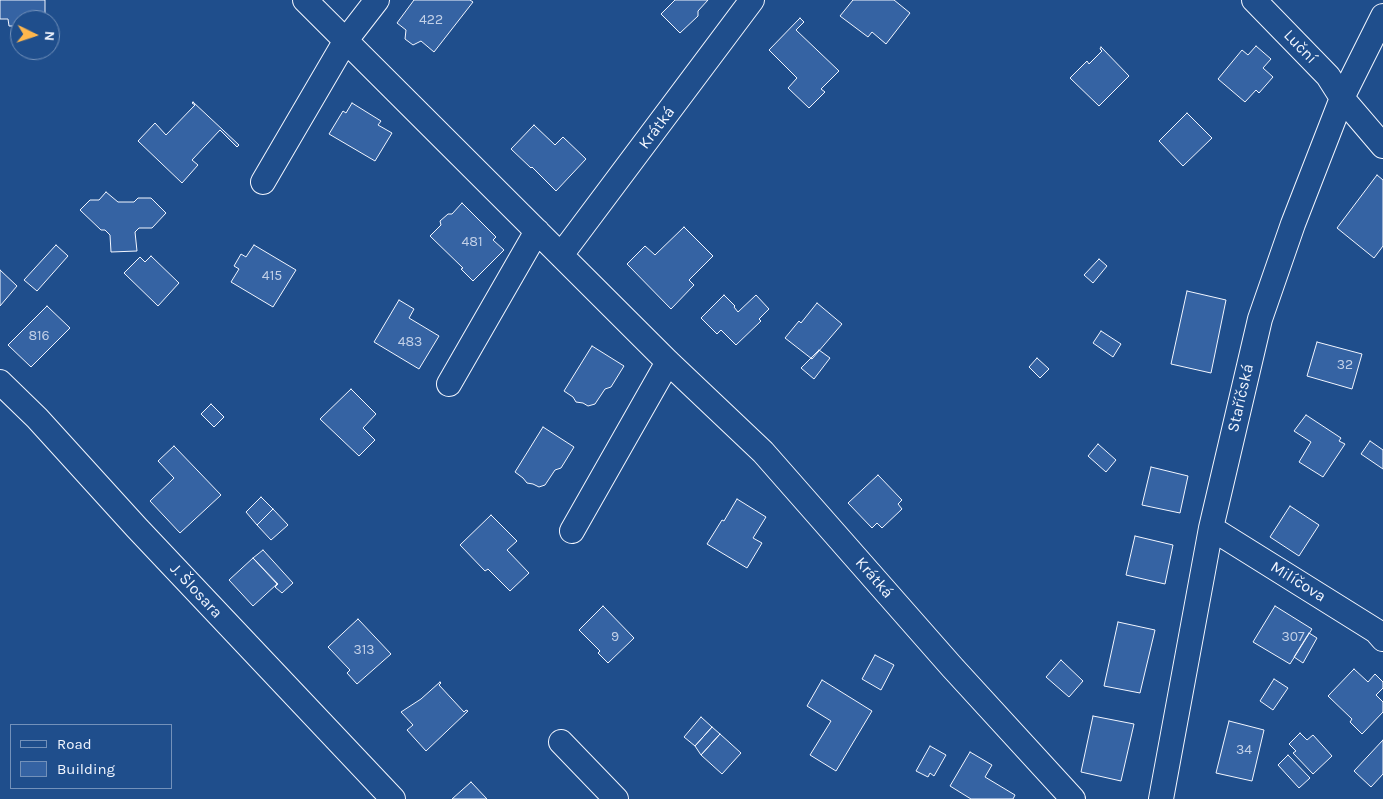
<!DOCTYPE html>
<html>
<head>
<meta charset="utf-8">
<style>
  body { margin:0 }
  #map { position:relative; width:1383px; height:799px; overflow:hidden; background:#1f4e8c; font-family:Karla,sans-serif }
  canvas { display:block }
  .legend { position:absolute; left:10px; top:724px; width:162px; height:65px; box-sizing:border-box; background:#1f4e8c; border:1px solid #7391ba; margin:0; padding:6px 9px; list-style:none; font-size:15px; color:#f2f6ff }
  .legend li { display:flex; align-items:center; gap:10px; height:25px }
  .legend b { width:25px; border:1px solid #7391ba }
  .north { position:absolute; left:10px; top:10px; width:50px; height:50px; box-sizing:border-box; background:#1f4e8c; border:1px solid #7391ba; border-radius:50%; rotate:94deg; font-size:14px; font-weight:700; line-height:20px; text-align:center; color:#f2f6ff }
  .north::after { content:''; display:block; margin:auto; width:18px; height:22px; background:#ffb74d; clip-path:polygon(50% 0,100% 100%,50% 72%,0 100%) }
</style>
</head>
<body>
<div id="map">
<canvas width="1383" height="799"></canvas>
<ul class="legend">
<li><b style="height:6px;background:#1f4e8c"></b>Road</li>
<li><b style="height:14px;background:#3563a3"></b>Building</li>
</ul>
<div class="north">N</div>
</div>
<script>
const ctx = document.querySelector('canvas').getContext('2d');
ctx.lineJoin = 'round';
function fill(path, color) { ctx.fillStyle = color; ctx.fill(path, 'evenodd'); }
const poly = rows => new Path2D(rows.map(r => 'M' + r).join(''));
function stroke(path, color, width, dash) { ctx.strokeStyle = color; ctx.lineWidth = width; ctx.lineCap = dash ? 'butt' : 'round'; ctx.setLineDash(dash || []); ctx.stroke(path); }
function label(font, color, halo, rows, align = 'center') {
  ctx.font = font + ' Karla,sans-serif'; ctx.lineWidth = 4; ctx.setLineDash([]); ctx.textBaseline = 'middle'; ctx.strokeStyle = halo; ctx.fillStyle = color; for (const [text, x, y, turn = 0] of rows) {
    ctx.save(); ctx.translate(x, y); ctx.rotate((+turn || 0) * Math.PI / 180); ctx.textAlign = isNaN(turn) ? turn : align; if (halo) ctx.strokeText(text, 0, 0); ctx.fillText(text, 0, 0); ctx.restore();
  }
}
const building = poly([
  [0,0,45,0,45,17,34,18,34,20,20,20,20,26,9,26,8,19,0,19,0,0],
  [414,0,470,0,473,2,434,52,421,41,413,45,405,39,406,30,397,23,414,0],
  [675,0,708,0,698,11,698,16,680,33,661,14,675,0],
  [853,0,894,0,910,13,886,44,872,32,868,37,840,16,853,0],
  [800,18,804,22,796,30,839,71,821,89,825,92,809,108,788,88,797,78,769,50,800,18],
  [1256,46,1271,59,1263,68,1273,77,1259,93,1256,90,1245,102,1218,79,1242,50,1248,55,1256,46],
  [1101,47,1129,76,1099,106,1070,78,1087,61,1089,64,1102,51,1100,49,1101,47],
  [193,102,239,145,237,147,220,130,192,160,198,165,182,183,138,141,155,123,166,135,195,105,192,103,193,102],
  [352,103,381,121,378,125,392,133,375,161,329,134,343,111,346,113,352,103],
  [1187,113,1212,138,1183,166,1159,141,1187,113],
  [534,125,555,145,563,137,586,159,556,191,532,167,531,168,511,149,534,125],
  [1377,175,1383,180,1383,246,1374,258,1337,228,1377,175],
  [106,192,118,202,134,202,138,198,151,198,166,213,152,228,139,228,135,232,137,251,111,252,110,235,105,230,101,230,80,210,90,200,99,200,106,192],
  [462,203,496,237,493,240,504,250,473,281,461,269,463,268,430,236,441,225,440,221,448,214,452,214,462,203],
  [684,227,713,256,689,280,694,285,671,309,627,264,645,246,655,255,684,227],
  [56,245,68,256,37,291,24,280,56,245],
  [254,245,296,270,273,307,231,282,239,269,234,266,241,254,246,257,254,245],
  [151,256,179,283,158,306,124,273,140,257,145,262,151,256],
  [1099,259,1107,266,1093,283,1084,275,1099,259],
  [0,270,17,286,0,306,0,270],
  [1187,291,1226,300,1211,373,1171,364,1187,291],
  [724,295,735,306,734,307,738,312,756,295,769,309,759,319,761,321,736,345,721,330,717,334,701,318,724,295],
  [399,300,414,309,409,318,439,336,419,369,374,342,399,300],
  [817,303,842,324,812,359,785,338,799,321,801,323,817,303],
  [47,306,70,328,31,367,8,345,47,306],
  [1101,331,1121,344,1113,357,1093,343,1101,331],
  [1317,342,1362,354,1352,389,1307,376,1317,342],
  [592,346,624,366,611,387,605,389,595,404,588,406,583,403,576,402,573,397,564,391,592,346],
  [819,350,830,358,814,379,801,368,819,350],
  [1037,358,1049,369,1040,378,1029,367,1037,358],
  [351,389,376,414,363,428,375,440,359,456,320,419,351,389],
  [211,404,224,417,214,427,201,414,211,404],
  [1306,415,1341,438,1339,441,1345,444,1323,477,1299,462,1311,442,1294,431,1306,415],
  [543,427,574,447,561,468,555,470,545,485,539,487,533,484,527,483,523,478,515,472,543,427],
  [1370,441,1383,450,1383,469,1361,454,1370,441],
  [1098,444,1116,460,1106,472,1088,456,1098,444],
  [174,446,221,495,180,533,150,501,174,478,158,461,174,446],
  [1151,467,1188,476,1180,513,1142,505,1151,467],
  [878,475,902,500,898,504,902,509,882,528,877,523,872,528,848,503,878,475],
  [261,497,273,509,257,525,246,512,261,497],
  [737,499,766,517,753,538,762,543,747,568,707,544,722,520,724,521,737,499],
  [1290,506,1319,525,1299,556,1270,537,1290,506],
  [273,509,288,525,271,540,257,525,273,509],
  [491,515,517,541,507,550,529,573,510,591,488,569,485,571,460,545,491,515],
  [1135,536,1173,545,1165,584,1126,575,1135,536],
  [263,550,293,583,282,593,275,587,278,584,253,558,263,550],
  [253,558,277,584,253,606,229,580,253,558],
  [603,606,634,638,608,663,598,653,600,651,579,630,603,606],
  [1275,606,1312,629,1290,664,1253,642,1275,606],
  [358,619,391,654,357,684,347,673,350,670,328,647,358,619],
  [1118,622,1155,630,1140,693,1104,686,1118,622],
  [1309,633,1317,638,1303,663,1294,657,1309,633],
  [875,655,894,665,881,690,862,679,875,655],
  [1061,660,1083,681,1069,697,1046,677,1061,660],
  [1354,669,1368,682,1375,674,1383,682,1383,688,1376,695,1383,702,1383,712,1362,734,1350,722,1352,719,1328,696,1354,669],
  [1274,679,1288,688,1273,710,1260,701,1274,679],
  [822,680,872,711,836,771,810,755,831,721,807,706,822,680],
  [440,682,441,683,439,685,464,712,466,710,468,711,426,751,407,730,413,725,401,712,421,699,440,682],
  [1093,716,1134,724,1121,781,1081,772,1093,716],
  [701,717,712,727,695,746,684,737,701,717],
  [1229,721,1264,730,1252,781,1216,773,1229,721],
  [712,727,720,734,701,755,695,746,712,727],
  [1300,733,1307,740,1313,735,1332,756,1313,774,1293,753,1296,751,1289,744,1300,733],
  [720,734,741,753,722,774,701,755,720,734],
  [1383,740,1383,774,1371,787,1354,771,1383,740],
  [930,746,946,755,934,776,930,773,928,777,916,771,930,746],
  [970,752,992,765,985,777,1015,795,1013,799,971,799,950,786,970,752],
  [1288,755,1310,778,1299,788,1278,765,1288,755],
  [471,782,487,799,452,799,471,782]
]);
const minor = poly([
  [305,0,668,362,763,452,952,667,1073,799],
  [1254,0,1328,76,1342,98,1383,146],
  [263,182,346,40,377,0],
  [561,255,752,0],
  [0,382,37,418,137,528,393,799],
  [449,384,537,231],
  [1211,528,1376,631,1383,639],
  [572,531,668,362],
  [561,742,616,799],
  [1161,799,1211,528,1260,319,1293,224,1342,98,1383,16]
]);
const numberNames = [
  ["422",431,20],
  ["481",472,242],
  ["415",272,276],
  ["816",39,336],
  ["483",410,342],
  ["32",1345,365],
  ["9",615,637],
  ["307",1293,637],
  ["313",364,650],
  ["34",1244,750]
];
const streetNames = [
  ["Luční",1300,47,46],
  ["Krátká",657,128,-53],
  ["Staříčská",1241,398,-77],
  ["Krátká",874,578,49],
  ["Milíčova",1298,582,32],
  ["J. Šlosara",196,591,47]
];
fill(building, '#3563a3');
stroke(building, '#f2f6ff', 1);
stroke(minor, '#f2f6ff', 26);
stroke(minor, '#1f4e8c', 24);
label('14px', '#c3d1e8', null, numberNames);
label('16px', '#f2f6ff', '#1f4e8c', streetNames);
</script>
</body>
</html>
